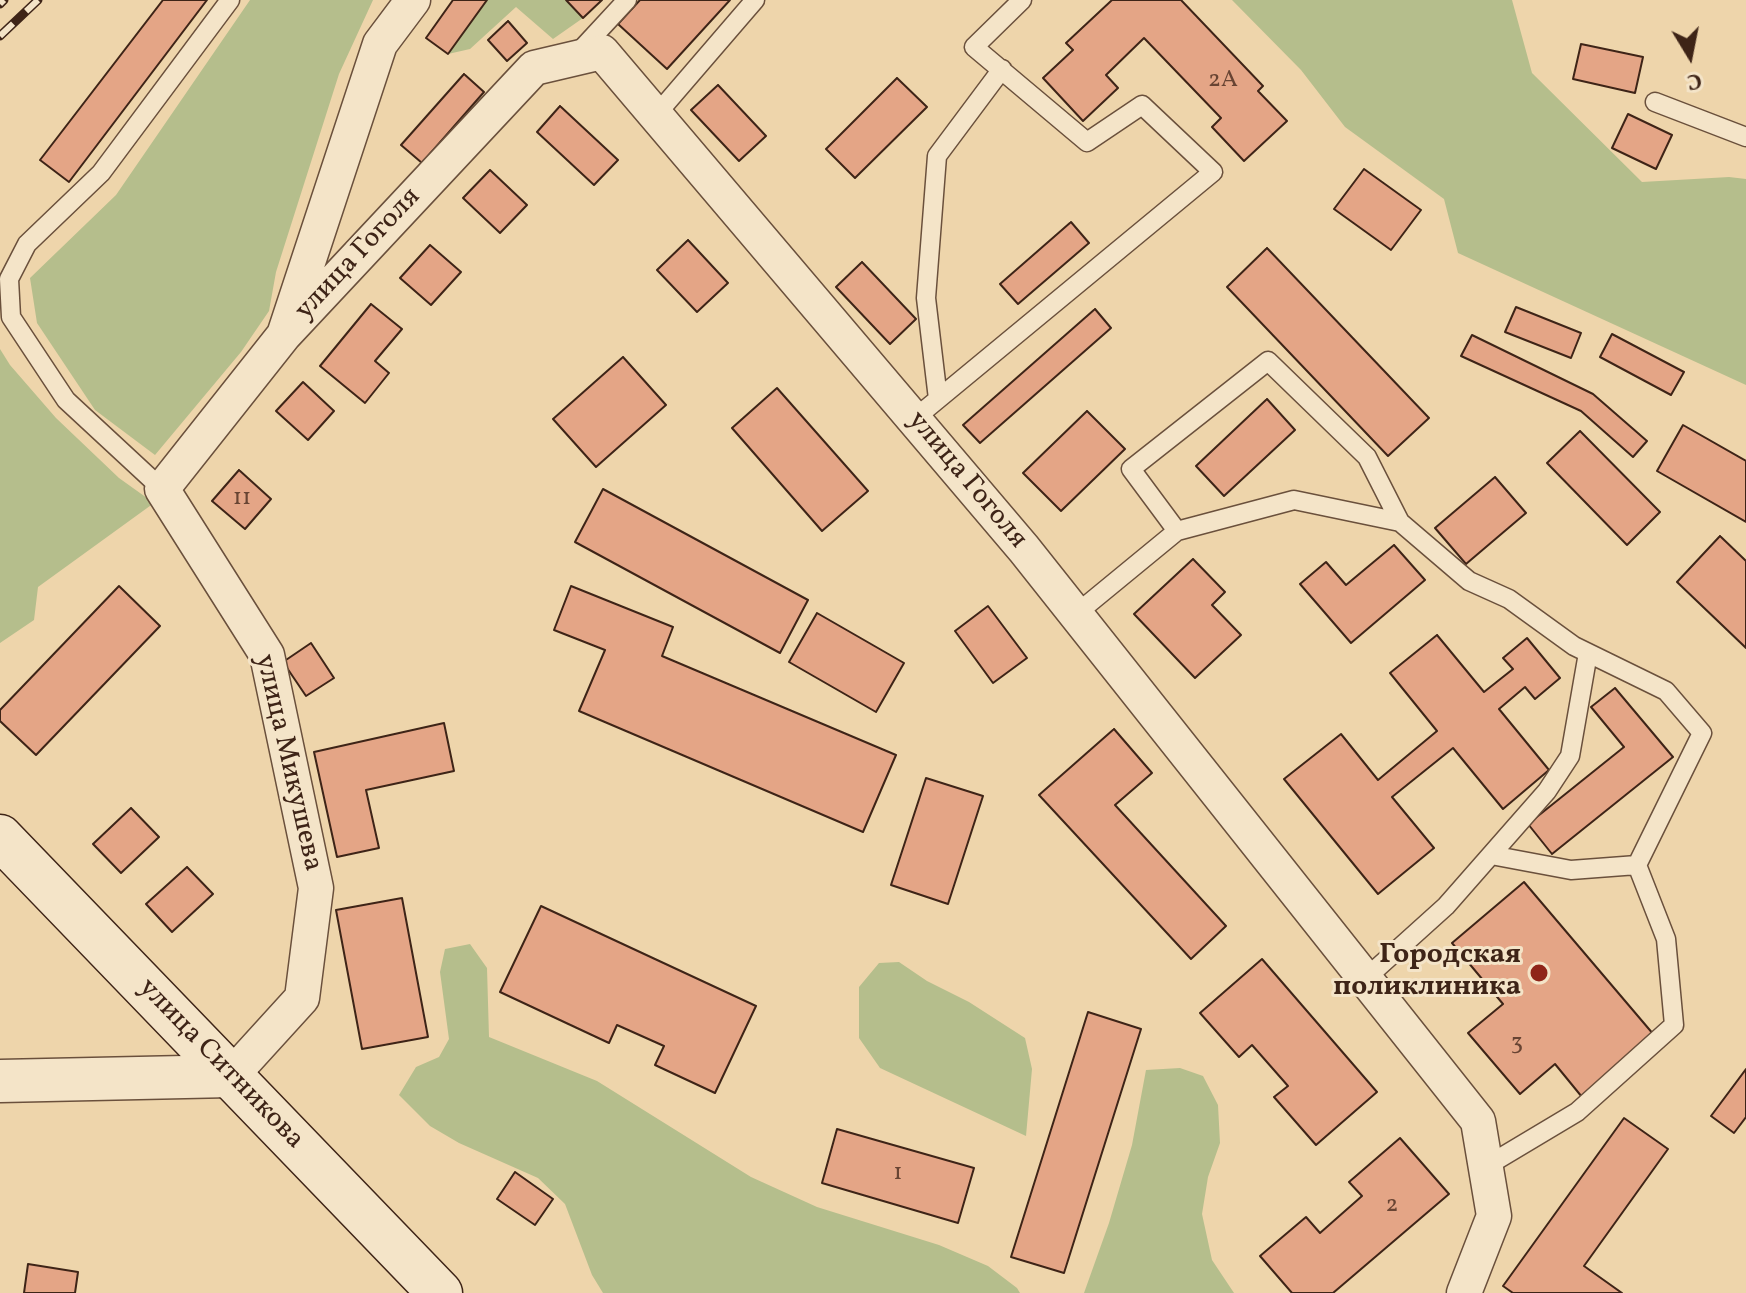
<!DOCTYPE html>
<html>
<head>
<meta charset="utf-8">
<style>
  body { margin:0 }
  #map { position:relative; width:1746px; height:1293px; overflow:hidden; background:#eed5ab; font-family:Vollkorn,serif }
  canvas { display:block }
  .north { position:absolute; left:1650px; top:16px; width:80px; height:80px; -webkit-text-stroke:6px #f4e4c8; paint-order:stroke; rotate:170deg; font-size:22px; font-weight:700; line-height:32px; text-align:center; color:#3e2417 }
  .north::after { content:''; display:block; margin:auto; width:28px; height:36px; background:#3e2417; clip-path:polygon(50% 0,100% 100%,50% 72%,0 100%) }
</style>
</head>
<body>
<div id="map">
<canvas width="1746" height="1293"></canvas>
<div class="north">С</div>
</div>
<script>
const ctx = document.querySelector('canvas').getContext('2d');
ctx.lineJoin = 'round';
function fill(path, color) { ctx.fillStyle = color; ctx.fill(path, 'evenodd'); }
const poly = rows => new Path2D(rows.map(r => 'M' + r).join(''));
function stroke(path, color, width, dash) { ctx.strokeStyle = color; ctx.lineWidth = width; ctx.lineCap = dash ? 'butt' : 'round'; ctx.setLineDash(dash || []); ctx.stroke(path); }
function label(font, color, halo, rows, align = 'center') {
  ctx.font = font + ' Vollkorn,serif'; ctx.lineWidth = 6; ctx.setLineDash([]); ctx.textBaseline = 'middle'; ctx.strokeStyle = halo; ctx.fillStyle = color; for (const [text, x, y, turn = 0] of rows) {
    ctx.save(); ctx.translate(x, y); ctx.rotate((+turn || 0) * Math.PI / 180); ctx.textAlign = isNaN(turn) ? turn : align; if (halo) ctx.strokeText(text, 0, 0); ctx.fillText(text, 0, 0); ctx.restore();
  }
}
const green = poly([
  [250,0,373,0,339,74,276,272,269,311,241,352,155,455,95,410,37,323,30,278,116,195],
  [487,0,566,0,583,18,553,39,516,7,470,49,448,54],
  [1232,0,1512,0,1532,73,1642,182,1729,177,1746,179,1746,385,1458,253,1444,199,1345,127,1301,70],
  [0,349,10,365,56,418,119,478,154,503,38,587,34,620,0,643],
  [470,944,487,968,489,1037,597,1081,751,1177,817,1207,939,1245,988,1266,1017,1288,1020,1293,603,1293,592,1275,565,1204,538,1178,459,1143,430,1126,399,1095,416,1067,439,1057,449,1039,440,972,445,949],
  [899,962,927,981,969,1002,1025,1038,1032,1069,1026,1136,880,1068,859,1038,859,987,879,963],
  [1180,1068,1203,1076,1218,1105,1220,1143,1208,1177,1202,1214,1212,1260,1234,1293,1084,1293,1109,1223,1132,1145,1146,1070]
]);
const building = poly([
  [163,0,207,0,69,182,40,160,163,0],
  [453,0,487,0,448,54,426,38,453,0],
  [566,0,602,0,583,18,566,0],
  [640,0,730,0,667,69,618,24,640,0],
  [1112,0,1181,0,1263,86,1258,91,1287,121,1244,161,1212,127,1221,118,1144,38,1106,75,1118,88,1083,121,1043,78,1073,50,1066,43,1112,0],
  [508,21,527,43,507,61,488,40,508,21],
  [1581,44,1643,57,1635,93,1573,79,1581,44],
  [464,74,484,92,422,163,401,145,464,74],
  [897,78,927,107,855,178,826,149,897,78],
  [718,85,766,136,739,161,691,110,718,85],
  [560,106,618,160,594,185,537,132,560,106],
  [1628,114,1672,135,1656,169,1612,148,1628,114],
  [1364,169,1421,210,1391,250,1334,209,1364,169],
  [490,170,527,205,500,233,463,198,490,170],
  [1071,222,1089,243,1018,304,1000,284,1071,222],
  [688,240,728,283,697,312,657,270,688,240],
  [430,245,461,272,431,305,400,278,430,245],
  [1267,248,1429,418,1388,456,1227,287,1267,248],
  [862,262,916,319,890,344,836,287,862,262],
  [371,304,402,329,375,361,389,373,365,403,320,366,371,304],
  [1516,307,1581,333,1571,358,1505,332,1516,307],
  [1095,309,1111,328,980,443,963,425,1095,309],
  [1612,334,1684,372,1671,395,1600,357,1612,334],
  [1472,335,1593,394,1647,441,1633,457,1581,411,1461,356,1472,335],
  [623,357,666,405,596,467,553,419,623,357],
  [303,382,334,411,308,440,276,411,303,382],
  [777,388,868,491,822,531,732,428,777,388],
  [1267,399,1295,430,1224,496,1196,466,1267,399],
  [1087,411,1125,449,1061,511,1023,473,1087,411],
  [1683,425,1746,461,1746,522,1657,471,1683,425],
  [1580,431,1660,512,1627,545,1547,463,1580,431],
  [239,470,271,499,245,529,212,501,239,470],
  [1495,477,1526,513,1466,564,1435,528,1495,477],
  [603,489,808,600,780,653,575,542,603,489],
  [1720,536,1746,561,1746,648,1677,582,1720,536],
  [1394,545,1425,580,1351,643,1300,584,1326,562,1346,585,1394,545],
  [1193,559,1225,592,1212,605,1241,635,1195,678,1134,614,1193,559],
  [119,586,160,626,36,755,0,721,0,710,119,586],
  [571,586,673,627,662,656,896,755,863,832,579,711,605,650,554,630,571,586],
  [988,606,1027,658,993,683,955,631,988,606],
  [817,613,904,663,876,712,789,662,817,613],
  [1437,635,1484,692,1513,669,1503,658,1527,638,1560,678,1535,699,1525,687,1499,709,1549,770,1503,809,1453,748,1392,797,1434,848,1378,894,1284,779,1341,734,1378,780,1437,731,1390,673,1437,635],
  [311,643,334,678,306,696,283,662,311,643],
  [1615,688,1673,757,1552,854,1528,824,1624,747,1591,707,1615,688],
  [444,723,454,771,366,790,379,848,337,857,314,752,444,723],
  [1114,729,1152,773,1115,805,1226,926,1191,959,1039,795,1114,729],
  [926,778,983,796,948,904,891,885,926,778],
  [131,808,159,837,121,873,93,844,131,808],
  [187,867,213,894,172,932,146,904,187,867],
  [1524,882,1654,1035,1582,1097,1555,1064,1520,1094,1468,1033,1503,1004,1452,943,1524,882],
  [402,898,428,1037,362,1049,336,910,402,898],
  [541,906,756,1006,715,1093,655,1065,664,1046,617,1025,609,1043,500,992,541,906],
  [1262,959,1377,1092,1316,1145,1274,1097,1288,1086,1252,1045,1239,1057,1200,1013,1262,959],
  [1088,1012,1141,1029,1064,1273,1011,1257,1088,1012],
  [1746,1069,1746,1117,1734,1133,1711,1116,1746,1069],
  [1624,1118,1668,1149,1584,1266,1622,1293,1513,1293,1503,1286,1624,1118],
  [837,1129,974,1168,958,1223,822,1183,837,1129],
  [1400,1138,1449,1194,1333,1293,1292,1293,1260,1256,1306,1217,1320,1233,1362,1196,1349,1182,1400,1138],
  [515,1172,553,1199,535,1225,497,1199,515,1172],
  [28,1264,78,1272,75,1293,24,1293,28,1264]
]);
const service = poly([
  [577,54,627,0],
  [1655,102,1746,137],
  [656,115,755,0],
  [938,399,926,298,937,156,1002,69],
  [914,419,1213,172,1142,105,1087,142,974,47,1022,0],
  [162,489,66,400,11,317,9,279,27,244,101,173,230,0],
  [1177,531,1131,469,1268,361,1367,457,1400,522],
  [1076,614,1177,531,1294,500,1400,522,1469,581,1509,599,1574,646,1666,691,1702,733,1637,865,1666,939,1674,1025,1577,1112,1485,1167],
  [1491,855,1571,870,1637,865],
  [1365,979,1446,906,1547,791,1570,756,1588,653]
]);
const minor = poly([
  [284,335,534,68,602,52,1024,549,1478,1121,1494,1216,1464,1293],
  [231,1076,302,998,316,888,267,655,162,489,284,335,380,44,413,0]
]);
const tertiary = poly([
  [0,1081,231,1076]
]);
const secondary = poly([
  [0,837,440,1293]
]);
const rail = poly([
  [0,4,4,0],
  [0,36,38,0]
]);
const markers = [
  [1539,973,10,"#8f2418"]
];
const numberNames = [
  ["2А",1223,82],
  ["11",242,500],
  ["3",1517,1045],
  ["1",898,1175],
  ["2",1392,1207]
];
const streetNames = [
  ["улица Гоголя",359,255,-47],
  ["улица Гоголя",966,481,50],
  ["улица Микушева",287,763,77],
  ["улица Ситникова",220,1065,46]
];
const poiNames = [
  ["Городская",1521,957],
  ["поликлиника",1521,989]
];
fill(green, '#b5be8c');
fill(building, '#e4a586');
stroke(building, '#3e2417', 2);
stroke(service, '#6a503c', 21);
stroke(minor, '#6a503c', 37);
stroke(tertiary, '#6a503c', 45);
stroke(secondary, '#3e2417', 47);
stroke(service, '#f4e4c8', 18);
stroke(minor, '#f4e4c8', 34);
stroke(tertiary, '#f4e4c8', 42);
stroke(secondary, '#f4e4c8', 44);
stroke(rail, '#3e2417', 9);
stroke(rail, '#f4e4c8', 6, [18]);
for (const [x, y, r, color] of markers) { const dot = new Path2D(); dot.arc(x, y, r, 0, 2 * Math.PI); ctx.fillStyle = color; ctx.fill(dot); stroke(dot, '#f4e4c8', 3); }
label('24px', '#684433', null, numberNames);
label('28px', '#3e2417', '#f4e4c8', streetNames);
label('bold 28px', '#3e2417', '#f4e4c8', poiNames, 'right');
</script>
</body>
</html>
